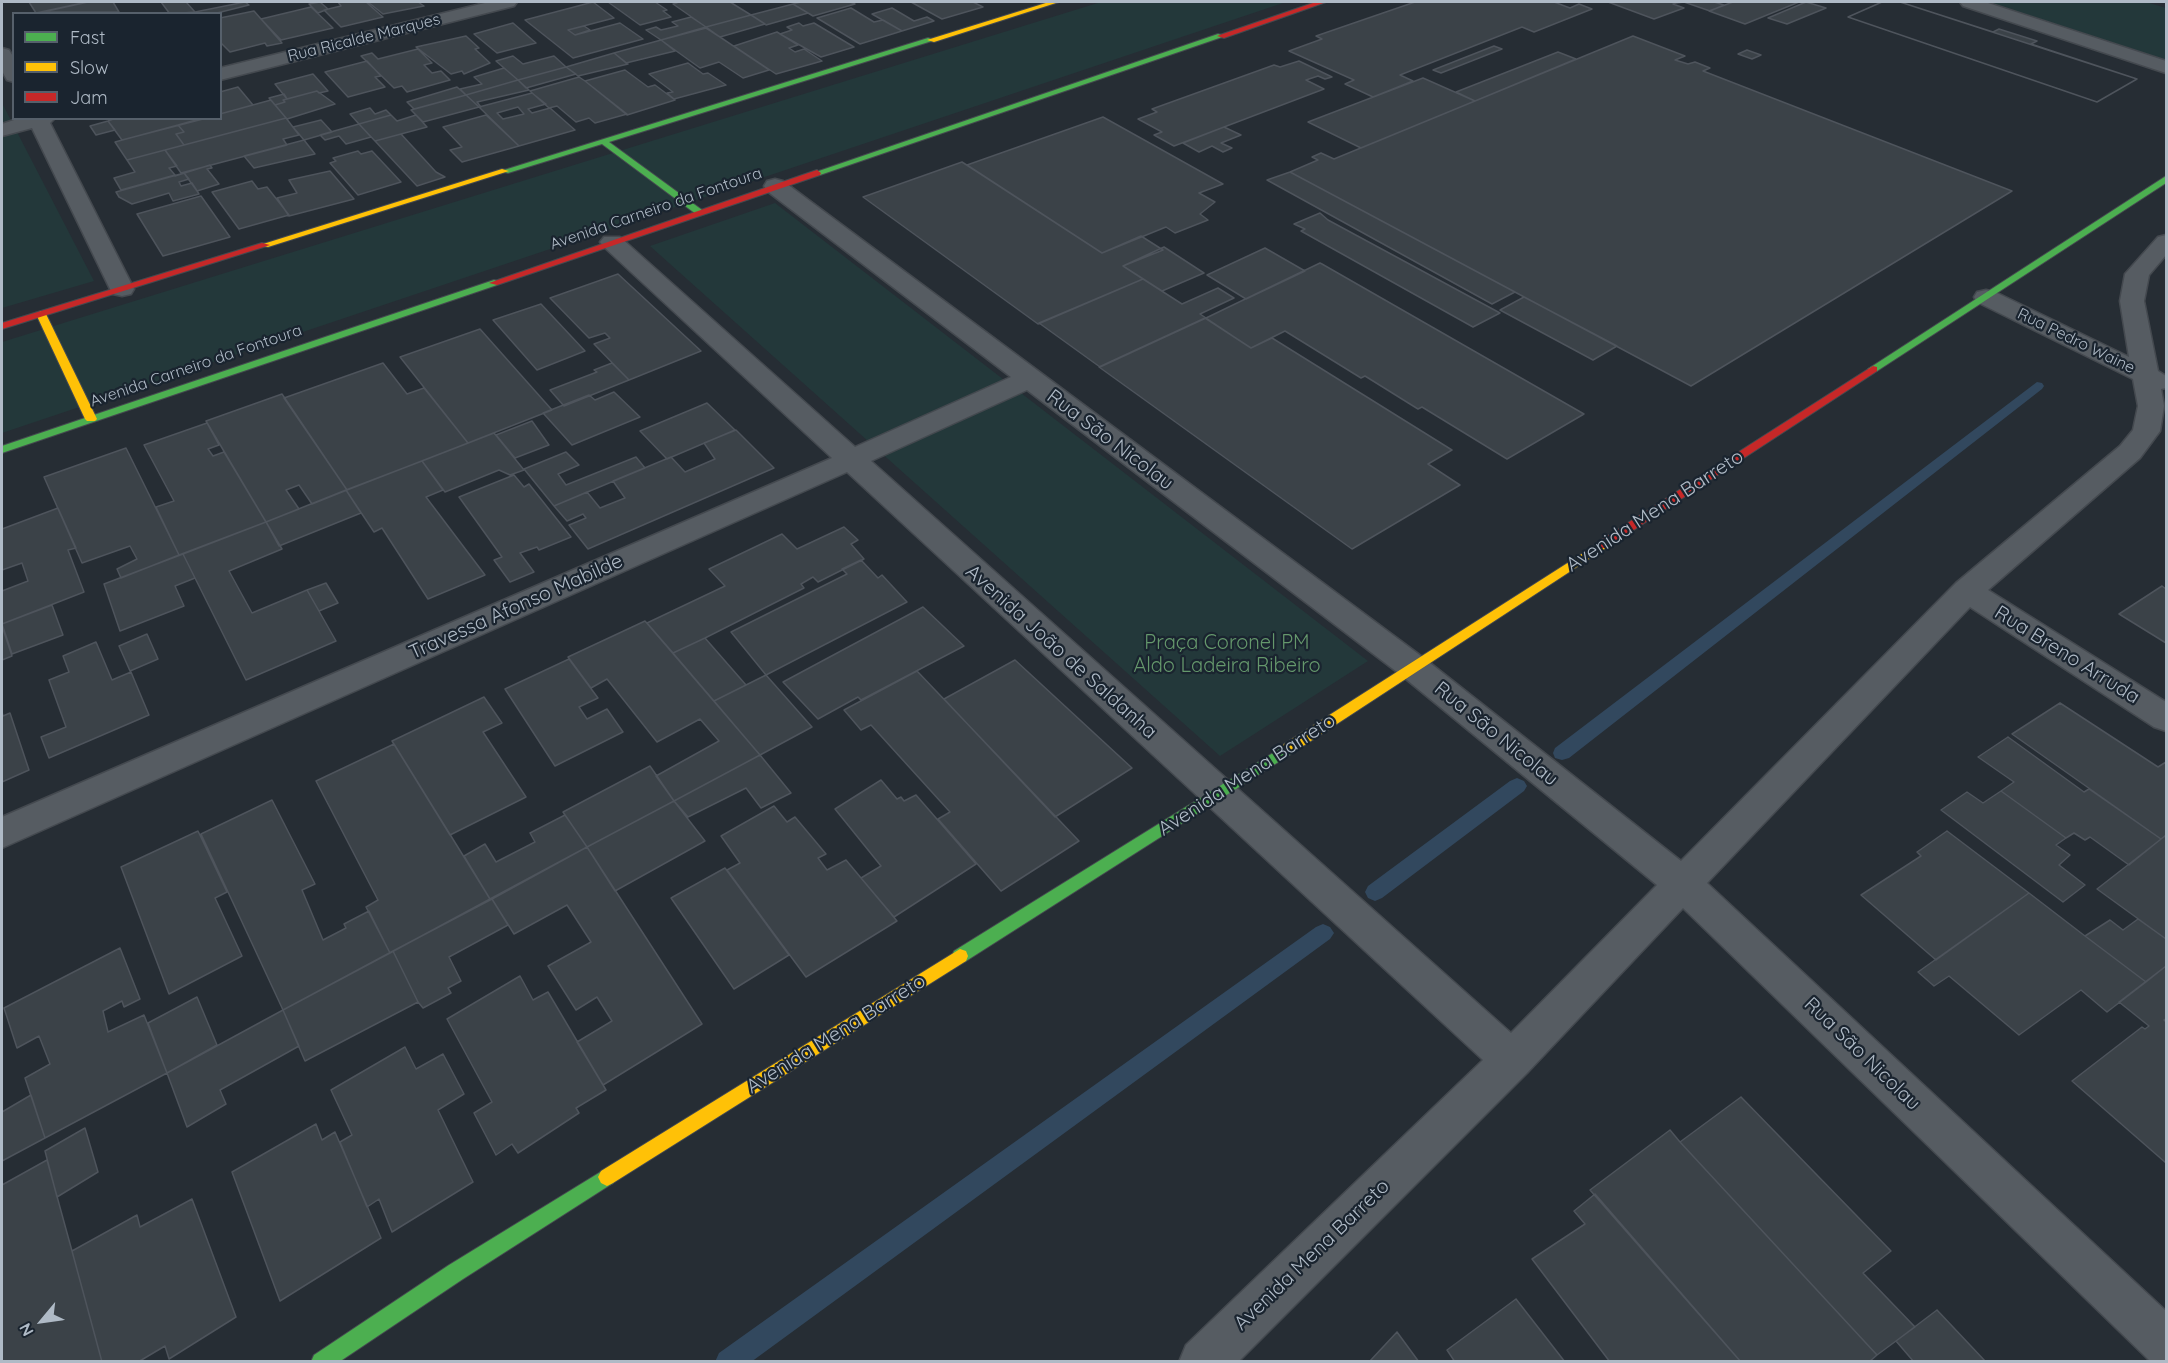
<!DOCTYPE html>
<html>
<head>
<meta charset="utf-8">
<style>
  body { margin:0 }
  #map { position:relative; width:2168px; height:1363px; overflow:hidden; background:#262d34; font-family:Quicksand,sans-serif }
  canvas { display:block }
  .frame { position:absolute; inset:0; border:3px solid #afbac6; pointer-events:none }
  .legend { position:absolute; left:12px; top:12px; width:210px; height:108px; box-sizing:border-box; background:#1a242f; border:2px solid #56606b; margin:0; padding:8px 10px; list-style:none; font-size:18px; color:#afbac6 }
  .legend li { display:flex; align-items:center; gap:12px; height:30px }
  .legend b { width:30px; border:2px solid #56606b }
  .north { position:absolute; left:12px; top:1291px; width:60px; height:60px; -webkit-text-stroke:4px #1a242f; paint-order:stroke; rotate:241deg; font-size:16px; font-weight:700; line-height:24px; text-align:center; color:#afbac6 }
  .north::after { content:''; display:block; margin:auto; width:21px; height:27px; background:#afbac6; clip-path:polygon(50% 0,100% 100%,50% 72%,0 100%) }
</style>
</head>
<body>
<div id="map">
<canvas width="2168" height="1363"></canvas>
<div class="frame"></div>
<ul class="legend">
<li><b style="height:8px;background:#4caf50"></b>Fast</li>
<li><b style="height:8px;background:#ffc107"></b>Slow</li>
<li><b style="height:8px;background:#c62828"></b>Jam</li>
</ul>
<div class="north">N</div>
</div>
<script>
const ctx = document.querySelector('canvas').getContext('2d');
ctx.lineJoin = 'round';
function fill(path, color) { ctx.fillStyle = color; ctx.fill(path, 'evenodd'); }
const poly = rows => new Path2D(rows.map(r => 'M' + r).join(''));
function stroke(path, color, width, dash) { ctx.strokeStyle = color; ctx.lineWidth = width; ctx.lineCap = dash ? 'butt' : 'round'; ctx.setLineDash(dash || []); ctx.stroke(path); }
function label(font, color, halo, rows, align = 'center') {
  ctx.font = font + ' Quicksand,sans-serif'; ctx.lineWidth = 4.5; ctx.setLineDash([]); ctx.textBaseline = 'middle'; ctx.strokeStyle = halo; ctx.fillStyle = color; for (const [text, x, y, turn = 0] of rows) {
    ctx.save(); ctx.translate(x, y); ctx.rotate((+turn || 0) * Math.PI / 180); ctx.textAlign = isNaN(turn) ? turn : align; if (halo) ctx.strokeText(text, 0, 0); ctx.fillText(text, 0, 0); ctx.restore();
  }
}
const green = poly([
  [1101,2,1286,2,2,433,2,342],
  [1989,2,2146,2,2166,8,2166,60],
  [2,103,94,281,2,308],
  [775,203,1368,661,1220,756,650,246]
]);
const stream = poly([
  [2037,382,2042,383,2044,386,2042,389,1569,758,1562,760,1555,758,1553,753,1555,748,2037,382],
  [1517,778,1524,781,1527,786,1524,791,1382,898,1375,901,1368,898,1365,892,1368,886,1510,781,1517,778],
  [1323,924,1330,927,1334,933,1330,939,751,1362,715,1362,719,1353,1316,927,1323,924]
]);
const building = poly([
  [29,2,87,2,36,13,29,2],
  [88,2,113,2,119,12,43,12,88,2],
  [161,2,186,2,195,12,170,14,161,2],
  [245,2,249,5,213,14,195,12,245,2],
  [320,2,328,9,318,13,309,4,320,2],
  [338,2,366,2,383,17,341,27,324,10,341,6,338,2],
  [368,2,418,2,424,6,383,14,368,2],
  [593,2,614,18,568,30,575,35,620,23,643,39,573,58,525,20,593,2],
  [608,2,655,2,667,10,663,11,671,17,640,25,608,2],
  [674,2,730,2,751,15,706,27,673,4,677,3,674,2],
  [801,2,850,2,855,4,813,16,793,4,801,2],
  [911,2,973,2,983,7,942,19,911,2],
  [1415,2,1554,2,1570,8,1579,4,1592,9,1534,32,1522,27,1400,75,1413,81,1373,97,1345,84,1354,80,1289,51,1322,39,1316,36,1415,2],
  [1608,2,1714,2,1724,5,1710,11,1684,2,1676,3,1673,4,1684,8,1654,19,1608,2],
  [1733,2,1799,2,1745,24,1709,11,1733,2],
  [1806,2,1826,8,1787,24,1768,18,1806,2],
  [1882,2,1900,2,2137,79,2097,102,1848,17,1882,2],
  [1882,2,1900,2,1993,32,1999,29,2037,41,2031,44,2137,79,2097,102,1848,17,1882,2],
  [793,4,808,13,766,25,751,15,793,4],
  [311,7,333,28,281,40,261,19,311,7],
  [851,8,874,22,883,20,902,31,860,44,817,18,851,8],
  [892,8,914,21,927,17,934,21,902,31,872,14,892,8],
  [254,11,282,43,267,46,265,43,230,52,220,42,220,18,254,11],
  [751,15,765,24,720,37,706,27,751,15],
  [691,17,706,27,661,40,646,30,656,27,661,30,678,26,672,22,691,17],
  [513,23,536,43,497,53,474,34,513,23],
  [799,23,803,26,814,23,854,47,821,57,780,34,792,30,787,27,799,23],
  [584,26,590,30,575,35,568,30,584,26],
  [706,28,720,37,769,70,743,78,719,62,700,68,661,40,706,28],
  [777,32,798,45,789,48,795,52,804,49,822,61,776,74,734,46,777,32],
  [466,36,479,48,475,49,490,63,464,74,462,71,451,74,416,47,466,36],
  [1633,36,1685,56,1675,60,1688,64,1695,62,1710,68,1703,71,2012,191,1691,386,1290,172,1318,160,1312,157,1321,153,1334,159,1633,36],
  [661,40,675,51,626,63,614,53,661,40],
  [1494,46,1502,49,1441,73,1433,70,1494,46],
  [418,49,432,63,424,65,432,73,441,71,450,80,407,92,402,86,394,88,361,56,372,53,378,59,418,49],
  [1747,50,1761,55,1752,59,1738,54,1747,50],
  [1558,52,1576,59,1475,101,1456,92,1558,52],
  [614,53,628,64,578,76,566,67,614,53],
  [513,56,523,64,554,56,566,67,518,80,496,61,513,56],
  [367,61,381,76,375,77,385,87,348,97,325,72,367,61],
  [1299,61,1332,77,1325,79,1318,76,1306,80,1324,89,1174,146,1154,135,1162,132,1138,119,1157,112,1152,109,1274,65,1280,67,1299,61],
  [688,63,703,74,708,73,726,85,674,99,667,93,673,92,649,74,688,63],
  [566,67,576,74,526,88,518,80,566,67],
  [504,68,518,80,466,95,460,89,482,84,474,77,504,68],
  [625,70,648,87,655,85,675,100,627,115,585,81,625,70],
  [313,74,328,91,319,93,317,91,287,99,275,84,313,74],
  [579,77,585,81,627,114,595,123,589,118,576,122,557,106,549,108,530,91,579,77],
  [1423,78,1475,101,1361,148,1308,122,1423,78],
  [518,80,529,90,477,102,481,107,479,107,466,95,518,80],
  [238,87,253,105,220,114,220,92,238,87],
  [457,87,466,95,414,109,407,102,457,87],
  [317,91,335,104,287,119,275,105,285,102,283,100,317,91],
  [532,93,546,104,528,109,532,113,550,108,575,130,519,146,479,107,532,93],
  [518,107,524,114,503,119,497,113,518,107],
  [284,94,287,99,283,100,285,102,275,105,269,98,284,94],
  [466,95,479,107,423,122,411,110,466,95],
  [271,100,286,118,184,145,176,134,184,132,178,125,203,118,220,118,220,114,271,100],
  [370,108,375,114,386,110,391,115,359,124,350,114,370,108],
  [391,115,397,121,416,115,427,127,375,141,359,124,391,115],
  [486,115,519,146,462,162,450,150,462,147,443,127,486,115],
  [1103,117,1223,184,1199,193,1215,202,1200,214,1208,220,1175,233,1166,227,1102,253,967,165,1103,117],
  [116,118,202,118,203,119,122,140,108,121,116,118],
  [286,118,299,135,283,139,287,145,181,173,165,150,286,118],
  [321,120,332,132,304,140,293,127,321,120],
  [108,121,115,130,96,135,90,126,108,121],
  [359,124,371,137,346,144,339,136,325,140,320,135,359,124],
  [178,125,184,132,176,134,184,145,127,160,115,142,178,125],
  [1224,127,1241,135,1221,143,1232,148,1223,152,1212,146,1199,152,1183,143,1224,127],
  [401,134,436,172,445,177,417,186,375,141,401,134],
  [304,140,315,154,254,168,244,156,304,140],
  [165,150,177,166,169,168,175,175,121,190,114,178,135,172,127,160,165,150],
  [358,151,361,154,372,151,401,182,358,195,330,163,336,161,333,158,358,151],
  [962,162,1102,253,1141,236,1163,250,1123,266,1143,279,1038,324,863,197,962,162],
  [210,165,212,168,207,169,219,184,197,191,184,173,175,176,210,165],
  [330,171,354,199,289,216,277,198,297,193,289,180,330,171],
  [1290,172,1515,292,1492,304,1267,180,1290,172],
  [184,173,189,179,179,182,181,186,192,183,199,194,173,201,169,193,132,204,119,197,116,192,184,173],
  [252,181,258,189,267,187,289,215,239,229,212,192,252,181],
  [201,196,230,237,163,256,137,214,201,196],
  [1320,213,1328,220,1500,313,1473,327,1301,231,1305,229,1294,224,1320,213],
  [1164,247,1204,273,1162,291,1123,266,1164,247],
  [1265,248,1305,271,1246,299,1207,275,1265,248],
  [1320,263,1322,264,1584,414,1507,459,1422,407,1418,409,1365,376,1361,378,1285,331,1251,348,1206,318,1320,263],
  [618,274,701,351,629,380,594,344,610,338,605,333,589,338,550,298,618,274],
  [1143,279,1182,304,1218,288,1234,298,1200,314,1206,318,1100,367,1039,323,1143,279],
  [1524,297,1617,346,1593,360,1500,310,1524,297],
  [541,304,585,351,537,370,493,320,541,304],
  [1205,318,1251,348,1272,338,1452,450,1428,464,1460,485,1352,549,1099,367,1205,318],
  [480,329,552,410,468,443,400,357,480,329],
  [383,363,407,394,424,388,468,443,347,490,284,398,383,363],
  [612,363,629,380,564,406,550,390,597,372,594,370,612,363],
  [614,392,640,417,572,445,543,413,589,395,595,400,614,392],
  [282,394,347,490,312,504,299,485,286,490,299,509,266,522,206,421,282,394],
  [707,403,735,430,667,459,640,431,707,403],
  [532,421,549,445,515,458,496,435,532,421],
  [207,423,219,445,208,449,213,456,224,452,266,522,179,555,156,507,174,501,144,445,207,423],
  [736,430,774,468,588,549,569,525,586,518,583,514,567,521,554,506,587,492,600,508,625,498,613,481,671,457,685,472,715,459,704,443,736,430],
  [494,433,524,470,510,475,499,470,445,492,422,461,494,433],
  [126,448,179,555,121,578,117,569,137,559,130,546,82,563,44,477,126,448],
  [566,452,579,465,558,474,566,485,636,457,645,468,554,506,524,469,566,452],
  [422,461,443,490,426,497,485,575,428,599,382,528,374,532,346,490,422,461],
  [514,475,524,487,529,484,571,537,539,550,537,547,520,553,534,572,510,582,494,560,502,557,459,497,514,475],
  [346,490,361,513,279,546,266,522,346,490],
  [58,508,76,548,68,550,84,592,2,624,2,591,28,581,22,563,2,570,2,529,58,508],
  [266,522,282,549,229,571,252,613,307,590,336,641,246,680,183,554,266,522],
  [844,527,858,540,851,544,864,559,818,582,813,577,801,584,804,588,705,638,673,653,647,623,725,586,709,569,782,534,797,549,844,527],
  [183,554,195,578,175,586,184,606,120,631,104,584,183,554],
  [861,560,878,578,882,575,907,602,766,675,731,632,847,574,842,569,861,560],
  [326,583,338,603,319,611,307,590,326,583],
  [2162,586,2166,589,2166,643,2119,614,2162,586],
  [52,605,63,635,12,654,2,624,52,605],
  [923,607,964,646,861,700,858,697,818,719,783,682,923,607],
  [645,621,760,755,674,801,656,776,719,741,700,719,657,742,607,679,591,688,568,657,645,621],
  [2,626,12,656,2,660,2,626],
  [147,634,158,659,130,671,119,646,147,634],
  [705,638,746,685,714,701,673,653,705,638],
  [96,642,112,680,131,672,149,715,49,758,41,737,66,727,49,680,69,672,63,656,96,642],
  [569,659,598,698,579,707,587,719,607,709,623,732,555,766,505,689,569,659],
  [1015,660,1132,768,1055,817,944,699,1015,660],
  [917,671,1079,841,1001,891,938,819,950,812,871,725,861,730,844,710,917,671],
  [766,675,812,727,760,755,714,701,766,675],
  [484,697,502,723,483,732,526,797,450,835,392,741,484,697],
  [2060,703,2158,767,2166,762,2166,835,2161,839,2012,734,2060,703],
  [2,712,3,716,10,713,29,770,2,782,2,712],
  [2008,737,2084,792,2089,789,2161,839,2129,865,2090,837,2085,840,2074,833,2066,838,2001,791,2014,782,1978,757,2008,737],
  [394,744,490,899,390,953,366,907,378,900,316,781,394,744],
  [760,755,791,793,761,808,746,788,688,817,674,801,760,755],
  [650,766,674,801,587,847,563,812,650,766],
  [881,780,897,799,901,797,904,801,916,795,976,864,894,917,861,878,881,866,835,809,881,780],
  [2001,791,2066,838,2056,845,2070,855,2059,865,2085,885,2063,902,1941,810,1967,792,1983,803,2001,791],
  [272,800,315,884,302,890,323,940,346,928,344,924,369,911,390,953,283,1010,201,834,272,800],
  [674,801,705,841,615,891,587,847,674,801],
  [774,806,787,822,795,817,826,854,818,858,827,870,846,860,897,921,806,977,727,870,740,863,721,836,774,806],
  [565,815,587,847,490,899,464,856,485,844,496,862,535,842,530,833,565,815],
  [198,831,227,892,215,898,242,956,169,994,121,867,198,831],
  [1947,831,2029,893,1936,960,1861,895,1921,856,1917,852,1947,831],
  [2165,836,2166,838,2166,939,2097,889,2165,836],
  [587,847,702,1024,603,1085,577,1042,612,1021,597,997,576,1010,548,966,591,942,567,905,514,934,492,899,587,847],
  [725,868,789,955,734,989,671,898,725,868],
  [2029,893,2085,936,2146,982,2107,1012,2081,990,2019,1035,1949,976,1934,986,1918,972,2029,893],
  [492,899,508,925,449,957,461,981,448,988,451,993,423,1008,418,1002,393,951,492,899],
  [2138,919,2166,939,2166,966,2146,982,2085,936,2110,920,2123,930,2138,919],
  [120,948,140,999,124,1007,122,1001,103,1011,108,1032,144,1015,167,1073,45,1138,25,1078,50,1064,39,1036,17,1048,4,1008,120,948],
  [393,951,418,1002,305,1061,283,1010,393,951],
  [2166,966,2166,1019,2164,1020,2166,1022,2166,1163,2072,1081,2142,1027,2145,1029,2149,1026,2119,1002,2166,966],
  [520,976,533,1000,548,992,606,1090,576,1108,579,1113,518,1153,512,1144,496,1155,474,1113,492,1102,447,1019,520,976],
  [197,997,217,1045,167,1073,148,1023,197,997],
  [283,1010,299,1046,220,1090,226,1104,187,1127,167,1073,283,1010],
  [405,1047,416,1069,443,1054,464,1094,438,1110,473,1182,392,1232,379,1199,367,1207,340,1142,352,1135,331,1090,405,1047],
  [31,1095,45,1138,2,1161,2,1112,31,1095],
  [1741,1097,1891,1251,1863,1273,1915,1327,1877,1355,1680,1142,1741,1097],
  [316,1124,322,1140,335,1132,381,1238,280,1301,232,1172,316,1124],
  [85,1128,98,1172,57,1197,45,1151,85,1128],
  [1670,1130,1680,1142,1877,1355,1869,1362,1741,1362,1590,1190,1670,1130],
  [47,1160,72,1251,102,1362,2,1362,2,1185,47,1160],
  [1595,1194,1741,1362,1610,1362,1532,1259,1585,1224,1574,1211,1595,1194],
  [192,1199,236,1317,169,1359,165,1346,138,1362,102,1362,72,1251,137,1215,140,1227,192,1199],
  [1516,1299,1565,1362,1455,1362,1447,1350,1516,1299],
  [1937,1310,1986,1362,1914,1362,1896,1341,1937,1310],
  [1397,1332,1419,1362,1369,1362,1397,1332]
]);
const street = poly([
  [489,2,517,2,514,6,220,80,220,68,489,2],
  [1960,2,1985,2,2166,61,2166,73,1963,6,1960,2],
  [2,48,9,50,14,58,14,82,7,80,2,71,2,48],
  [20,118,55,118,50,123,134,289,131,294,122,296,113,294,110,289,32,128,2,136,2,124,20,118],
  [775,179,783,181,1425,659,1681,861,1956,583,2120,446,2133,430,2138,406,2133,379,1977,302,1974,297,1977,292,1986,290,1995,292,2129,357,2120,301,2125,274,2158,237,2166,235,2166,255,2149,275,2144,301,2158,371,2166,376,2166,388,2161,389,2164,406,2160,431,2140,458,1988,590,2166,702,2166,731,2154,727,1970,607,1707,883,2166,1311,2166,1362,2149,1360,1683,908,1527,1073,1238,1362,1179,1362,1186,1345,1483,1060,847,472,2,848,2,817,832,458,604,247,600,242,604,237,620,237,855,447,1011,377,767,191,764,186,767,181,775,179],
  [1027,390,1401,675,1657,885,1511,1033,871,461,1027,390]
]);
const fast = poly([
  [1218,34,1225,36,820,175,813,173,1218,34],
  [928,38,935,40,609,142,702,210,702,214,696,214,602,144,508,173,501,171,928,38],
  [2166,176,2166,183,1877,371,1869,371,1868,369,2166,176],
  [494,280,497,281,497,285,2,453,2,446,494,280],
  [1289,743,1294,744,1296,748,1294,752,966,961,960,963,954,961,952,956,954,951,1289,743],
  [607,1168,613,1171,616,1177,613,1183,463,1279,339,1362,311,1362,314,1355,449,1265,607,1168]
]);
const slow = poly([
  [1049,2,1059,2,934,42,927,40,1049,2],
  [502,169,509,171,268,247,260,245,502,169],
  [41,311,46,314,97,419,95,421,87,421,85,419,36,314,41,311],
  [1602,541,1608,545,1606,548,1294,752,1284,752,1282,748,1284,744,1602,541],
  [960,949,966,951,968,956,966,961,613,1183,607,1186,601,1183,598,1177,601,1171,960,949]
]);
const jam = poly([
  [1316,2,1326,2,1224,38,1217,36,1316,2],
  [817,170,821,173,820,175,497,285,489,283,817,170],
  [262,243,270,245,2,329,2,323,262,243],
  [1873,366,1877,367,1877,371,1606,548,1598,548,1596,545,1598,542,1873,366]
]);
const farStreetnames = [
  ["Rua Ricalde Marques",364,38,-14],
  ["Avenida Carneiro da Fontoura",656,209,-19],
  ["Rua Pedro Waine",2076,341,26],
  ["Avenida Carneiro da Fontoura",196,366,-19]
];
const streetNames = [
  ["Rua São Nicolau",1110,440,37],
  ["Avenida Mena Barreto",1655,511,-33],
  ["Travessa Afonso Mabilde",516,607,-24],
  ["Avenida João de Saldanha",1061,652,42],
  ["Rua Breno Arruda",2067,655,32],
  ["Rua São Nicolau",1496,734,39],
  ["Avenida Mena Barreto",1247,775,-33],
  ["Avenida Mena Barreto",836,1034,-32],
  ["Rua São Nicolau",1862,1054,44],
  ["Avenida Mena Barreto",1312,1255,-44]
];
const parkNames = [
  ["Praça Coronel PM",1227,643],
  ["Aldo Ladeira Ribeiro",1227,666]
];
fill(green, '#23383a');
fill(stream, '#32485e');
fill(building, '#3b4248');
stroke(building, '#4e545c', 1.5);
stroke(street, '#44494f', 3);
stroke(fast, '#44494f', 2);
stroke(slow, '#44494f', 2);
stroke(jam, '#44494f', 2);
fill(street, '#565c62');
fill(fast, '#4caf50');
fill(slow, '#ffc107');
fill(jam, '#c62828');
label('16px', '#afbac6', '#1a242f', farStreetnames);
label('20px', '#afbac6', '#1a242f', streetNames);
label('20px', '#65986c', '#1a242f', parkNames);
</script>
</body>
</html>
